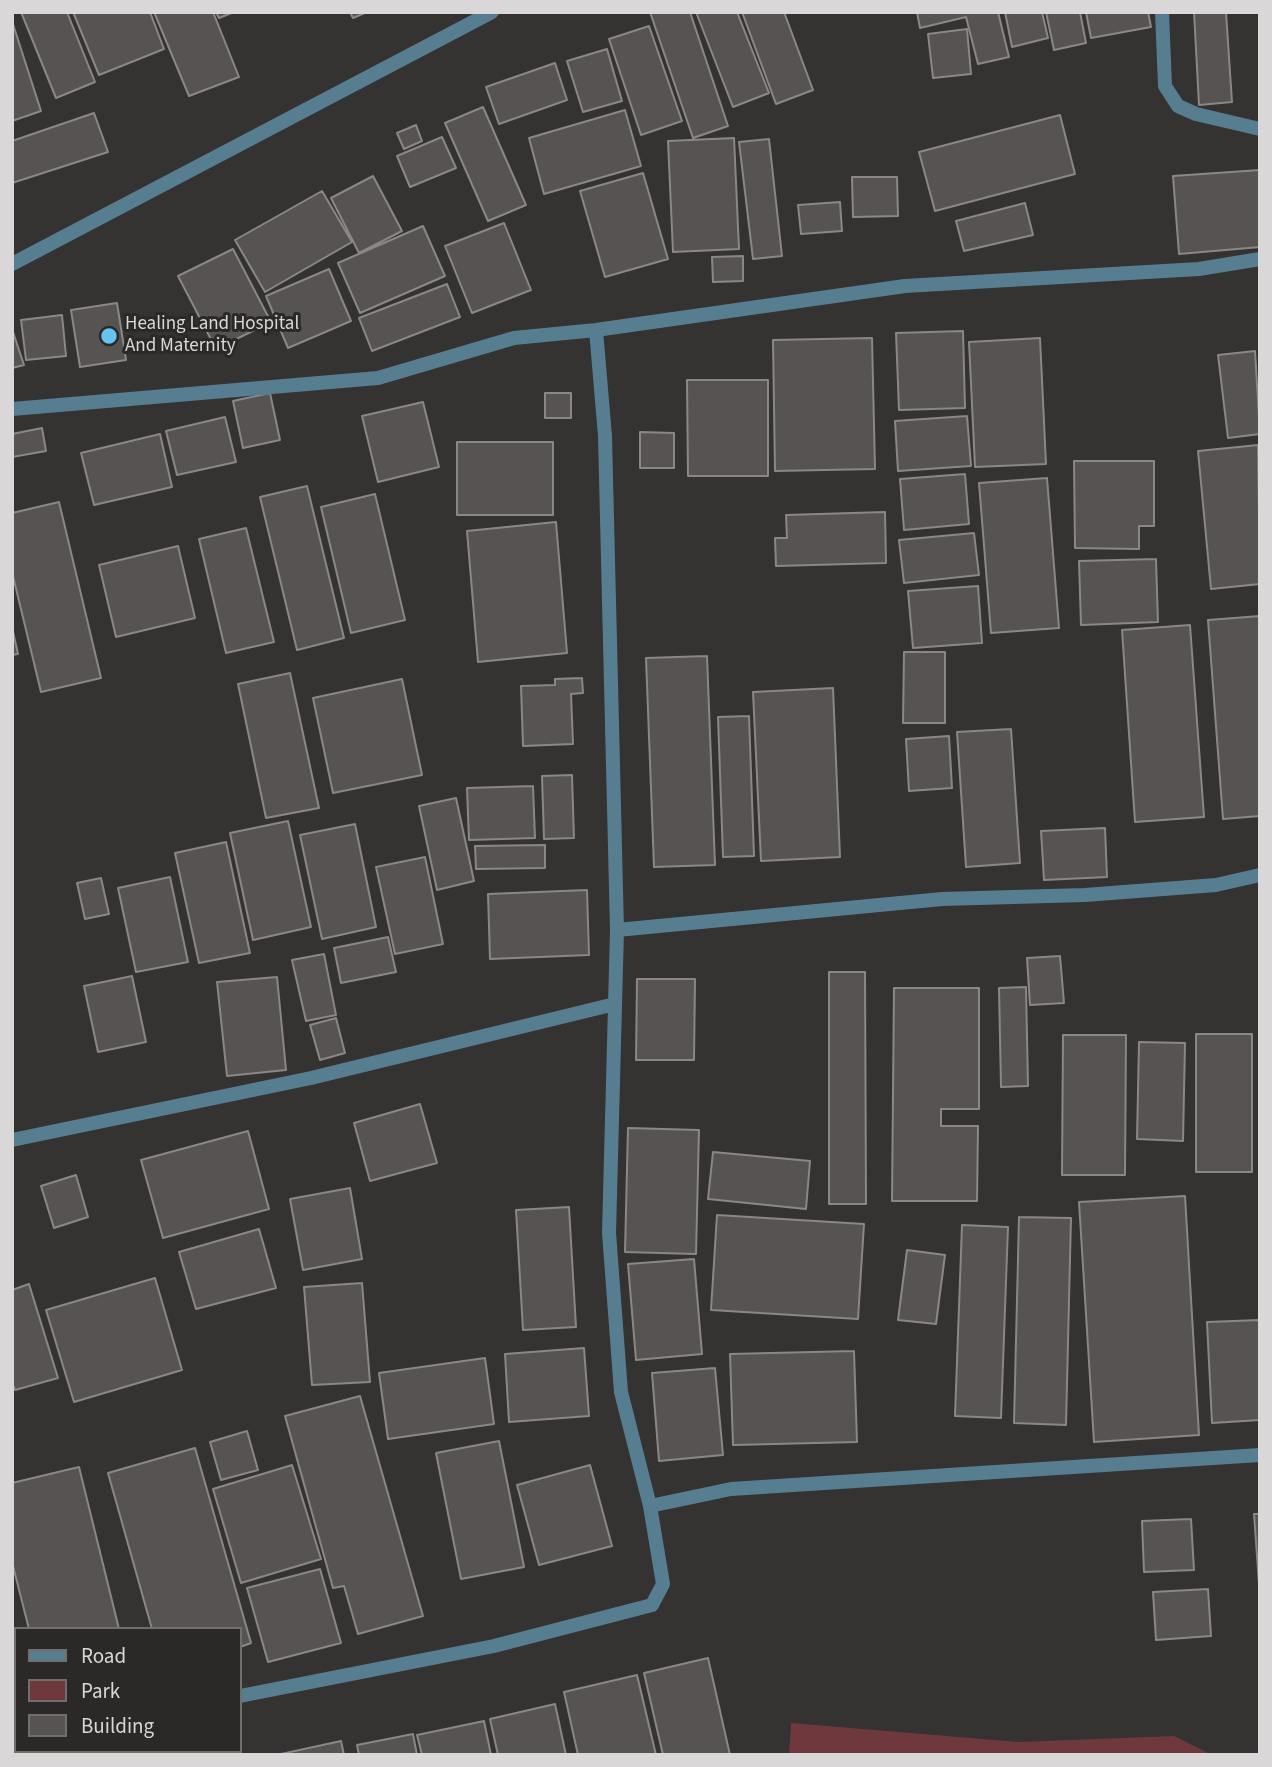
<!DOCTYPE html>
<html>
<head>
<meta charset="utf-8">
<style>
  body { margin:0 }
  #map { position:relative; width:1272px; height:1767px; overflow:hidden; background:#353232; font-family:"Source Sans 3",sans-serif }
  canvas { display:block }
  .frame { position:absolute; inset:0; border:14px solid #d9d7d7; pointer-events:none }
  .legend { position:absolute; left:14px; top:1627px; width:228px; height:126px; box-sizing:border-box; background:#2b2828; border:2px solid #716e6e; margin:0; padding:9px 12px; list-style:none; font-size:21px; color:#d9d7d7 }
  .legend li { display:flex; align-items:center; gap:14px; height:35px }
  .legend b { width:35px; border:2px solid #716e6e }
</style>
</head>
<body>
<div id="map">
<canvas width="1272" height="1767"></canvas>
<div class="frame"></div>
<ul class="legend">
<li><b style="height:9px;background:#577d91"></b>Road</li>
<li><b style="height:19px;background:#6f383d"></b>Park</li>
<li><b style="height:19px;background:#575353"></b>Building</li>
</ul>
</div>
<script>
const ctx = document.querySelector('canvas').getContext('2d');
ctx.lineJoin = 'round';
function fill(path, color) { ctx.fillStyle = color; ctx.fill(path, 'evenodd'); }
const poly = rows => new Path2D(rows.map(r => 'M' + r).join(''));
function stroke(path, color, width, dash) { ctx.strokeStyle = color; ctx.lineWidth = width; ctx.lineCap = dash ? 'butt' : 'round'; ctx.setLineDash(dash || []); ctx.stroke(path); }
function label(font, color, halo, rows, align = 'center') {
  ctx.font = font + ' "Source Sans 3",sans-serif'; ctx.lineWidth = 6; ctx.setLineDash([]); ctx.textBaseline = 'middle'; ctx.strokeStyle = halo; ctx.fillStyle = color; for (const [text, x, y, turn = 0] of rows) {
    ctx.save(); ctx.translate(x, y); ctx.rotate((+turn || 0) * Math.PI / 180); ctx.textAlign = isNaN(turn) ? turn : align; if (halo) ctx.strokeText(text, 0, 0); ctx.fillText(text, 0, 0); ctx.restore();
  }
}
const green = poly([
  [791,1723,1018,1742,1174,1736,1212,1755,789,1755]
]);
const building = poly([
  [21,12,67,12,95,82,56,98,21,12],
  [73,12,150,12,164,49,99,75,73,12],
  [154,12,213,12,239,77,189,96,154,12],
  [216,12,234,12,219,18,216,12],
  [350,12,367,12,353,18,350,12],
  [650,12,690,12,728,126,693,138,650,12],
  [696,12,737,12,769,93,733,107,696,12],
  [742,12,784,12,813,90,776,104,742,12],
  [917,12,998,12,1009,57,978,64,966,17,920,28,917,12],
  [1005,12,1042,12,1048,38,1012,47,1005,12],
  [1046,12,1080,12,1086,43,1054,50,1046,12],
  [1086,12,1148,12,1151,27,1091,38,1086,12],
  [1194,12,1226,12,1232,102,1199,105,1194,12],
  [12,21,41,111,12,121,12,21],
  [649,26,682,121,641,135,609,39,649,26],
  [967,29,971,74,933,78,928,34,967,29],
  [607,49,622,101,583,112,567,61,607,49],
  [555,63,567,100,499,124,486,87,555,63],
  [483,107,526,205,488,221,445,123,483,107],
  [625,110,641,166,544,194,529,138,625,110],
  [94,113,108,152,12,183,12,141,94,113],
  [1060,115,1075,174,935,211,919,152,1060,115],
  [416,125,422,141,404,149,397,133,416,125],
  [442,137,456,168,410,187,397,156,442,137],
  [734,138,739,249,673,252,668,141,734,138],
  [769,139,782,256,753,259,739,142,769,139],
  [1260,170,1260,247,1179,254,1173,176,1260,170],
  [643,173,668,259,605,277,580,191,643,173],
  [373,176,402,231,359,253,331,198,373,176],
  [852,177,897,177,898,216,853,217,852,177],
  [322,191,352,242,265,292,235,240,322,191],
  [840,202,842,231,801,234,798,205,840,202],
  [1025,203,1033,235,964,251,956,221,1025,203],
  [504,223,531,290,472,313,445,246,504,223],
  [423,226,445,276,360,313,338,263,423,226],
  [233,249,271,322,216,349,178,276,233,249],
  [743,256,743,281,713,282,712,257,743,256],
  [329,269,351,321,288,348,266,296,329,269],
  [447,284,460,317,372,351,359,318,447,284],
  [117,303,126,360,80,367,71,310,117,303],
  [62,315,66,356,26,360,21,320,62,315],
  [12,329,24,365,12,368,12,329],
  [963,331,965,408,899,410,896,333,963,331],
  [872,338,875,469,775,471,773,340,872,338],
  [1040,338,1046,464,975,467,969,342,1040,338],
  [1255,351,1260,434,1228,438,1218,355,1255,351],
  [687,380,768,380,768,476,688,476,687,380],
  [270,393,280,440,243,448,233,401,270,393],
  [545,393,571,393,571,418,545,418,545,393],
  [423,402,439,467,378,482,362,416,423,402],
  [967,416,971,466,898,471,895,421,967,416],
  [225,417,236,462,177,475,166,431,225,417],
  [42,428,46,451,12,457,12,434,42,428],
  [640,432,674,433,674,468,640,468,640,432],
  [160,434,172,487,94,505,81,453,160,434],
  [457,442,553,442,553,515,457,515,457,442],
  [1258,445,1260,584,1211,589,1198,451,1258,445],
  [1074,461,1154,461,1154,526,1139,526,1139,549,1075,548,1074,461],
  [965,474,969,524,904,530,900,479,965,474],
  [1047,478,1059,628,991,633,979,483,1047,478],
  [307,486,344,638,297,650,260,497,307,486],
  [375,494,405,620,351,633,321,507,375,494],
  [59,502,101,678,41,692,12,572,12,513,59,502],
  [885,512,886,563,776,566,775,538,787,538,786,515,885,512],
  [556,522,567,653,478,662,467,531,556,522],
  [246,528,274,642,226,653,199,539,246,528],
  [974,533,979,575,904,583,899,540,974,533],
  [178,546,195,618,116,637,99,565,178,546],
  [1156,559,1158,622,1081,625,1079,561,1156,559],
  [978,586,982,643,913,648,908,591,978,586],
  [1260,616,1260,816,1223,819,1208,620,1260,616],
  [1190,625,1204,817,1135,822,1122,630,1190,625],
  [12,627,18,654,12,655,12,627],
  [904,652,945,652,945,723,903,723,904,652],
  [707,656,715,865,654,867,646,658,707,656],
  [290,673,319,808,266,818,238,684,290,673],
  [582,678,583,693,571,694,573,744,523,746,521,686,555,685,555,679,582,678],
  [402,679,422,775,333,793,313,698,402,679],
  [833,688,840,857,761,861,753,692,833,688],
  [749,716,754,856,723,857,718,717,749,716],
  [1011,729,1020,863,966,867,957,732,1011,729],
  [949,736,952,788,909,791,906,739,949,736],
  [572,775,574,838,544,839,542,776,572,775],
  [533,786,535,838,469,840,467,788,533,786],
  [456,798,474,881,437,890,419,806,456,798],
  [288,821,311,927,253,940,230,833,288,821],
  [355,824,376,927,322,939,300,835,355,824],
  [1105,828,1107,877,1044,880,1041,831,1105,828],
  [226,842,250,953,199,963,175,853,226,842],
  [545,845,545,868,476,869,475,846,545,845],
  [425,857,443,944,395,954,376,867,425,857],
  [170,877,188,962,136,972,118,888,170,877],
  [101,878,109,914,85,919,77,883,101,878],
  [587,890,589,955,490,959,488,894,587,890],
  [388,937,396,972,341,983,334,948,388,937],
  [324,954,336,1015,306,1021,292,960,324,954],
  [1060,956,1064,1003,1030,1005,1027,958,1060,956],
  [829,972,865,972,866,1204,829,1204,829,972],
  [132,976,146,1042,98,1052,84,986,132,976],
  [277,977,286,1070,227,1076,217,982,277,977],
  [637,979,695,979,694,1060,636,1060,637,979],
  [1026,987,1028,1086,1001,1087,999,988,1026,987],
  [894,988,979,988,979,1109,941,1109,941,1126,978,1126,977,1201,892,1201,894,988],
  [336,1018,345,1053,320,1060,310,1025,336,1018],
  [1196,1034,1252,1034,1252,1172,1196,1172,1196,1034],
  [1063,1035,1126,1035,1125,1175,1062,1175,1063,1035],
  [1139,1042,1185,1043,1183,1141,1137,1139,1139,1042],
  [420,1104,437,1163,370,1181,354,1123,420,1104],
  [628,1128,699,1130,696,1254,625,1252,628,1128],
  [248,1131,269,1209,163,1238,141,1160,248,1131],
  [713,1152,810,1161,806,1209,708,1199,713,1152],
  [76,1175,88,1217,54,1228,41,1186,76,1175],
  [350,1188,362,1259,303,1270,290,1199,350,1188],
  [1185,1196,1199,1435,1094,1442,1079,1202,1185,1196],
  [569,1207,576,1327,523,1330,516,1210,569,1207],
  [717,1215,864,1224,858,1319,711,1310,717,1215],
  [1019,1217,1071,1218,1066,1425,1014,1423,1019,1217],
  [962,1225,1008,1227,1001,1418,955,1416,962,1225],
  [259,1229,276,1288,196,1309,179,1252,259,1229],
  [907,1250,945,1255,936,1324,898,1320,907,1250],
  [694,1259,702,1354,636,1360,628,1264,694,1259],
  [155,1278,182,1370,74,1402,46,1310,155,1278],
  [362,1283,370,1382,312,1385,304,1287,362,1283],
  [29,1284,58,1378,15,1390,12,1382,12,1290,29,1284],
  [1260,1320,1260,1420,1212,1423,1207,1322,1260,1320],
  [584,1348,589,1416,509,1422,505,1354,584,1348],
  [854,1351,857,1442,733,1445,730,1354,854,1351],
  [485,1358,494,1424,388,1439,379,1373,485,1358],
  [715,1368,723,1455,659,1461,652,1373,715,1368],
  [360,1396,423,1616,358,1634,344,1586,333,1588,285,1416,360,1396],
  [247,1431,258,1470,221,1480,210,1442,247,1431],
  [499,1441,524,1567,461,1579,436,1453,499,1441],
  [195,1448,251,1643,240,1647,240,1629,152,1629,108,1473,195,1448],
  [292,1465,321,1559,241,1583,213,1489,292,1465],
  [590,1465,612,1546,539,1565,517,1485,590,1465],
  [79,1467,119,1629,29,1629,12,1562,12,1483,79,1467],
  [1254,1514,1260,1514,1260,1598,1254,1514],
  [1191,1519,1194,1570,1144,1572,1142,1521,1191,1519],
  [320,1569,341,1643,268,1662,247,1588,320,1569],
  [1208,1589,1211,1636,1156,1640,1153,1592,1208,1589],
  [708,1658,730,1755,663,1755,644,1673,708,1658],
  [637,1675,656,1755,578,1755,564,1692,637,1675],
  [555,1704,566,1755,498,1755,490,1719,555,1704],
  [484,1721,491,1755,422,1755,417,1735,484,1721],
  [413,1734,417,1755,359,1755,357,1745,413,1734],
  [341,1741,344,1755,282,1755,281,1754,341,1741]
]);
const minor = poly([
  [1162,12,1165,86,1178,106,1196,114,1260,129],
  [12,409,378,378,514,338,596,330,905,286,1199,269,1260,259],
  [617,930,942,899,1085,895,1216,885,1260,875],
  [12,1140,311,1078,615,1004],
  [650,1506,731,1489,1260,1455],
  [240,1696,494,1646,652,1605,663,1584,650,1506,621,1392,609,1233,617,930,605,436,596,330],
  [12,1736,16,1735]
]);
const tertiary = poly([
  [12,264,492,12]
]);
const markers = [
  [109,336,9,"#69c3f1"]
];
const poiNames = [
  ["Healing Land Hospital",125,325],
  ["And Maternity",125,347]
];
fill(green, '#6f383d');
fill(building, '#575353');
stroke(building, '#8b8787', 2);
stroke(minor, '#577d91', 14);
stroke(tertiary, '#577d91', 14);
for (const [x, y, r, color] of markers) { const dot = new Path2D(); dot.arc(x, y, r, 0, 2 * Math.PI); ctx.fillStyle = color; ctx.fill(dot); stroke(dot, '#2b2828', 2.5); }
label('19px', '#d9d7d7', '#2b2828', poiNames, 'left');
</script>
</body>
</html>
